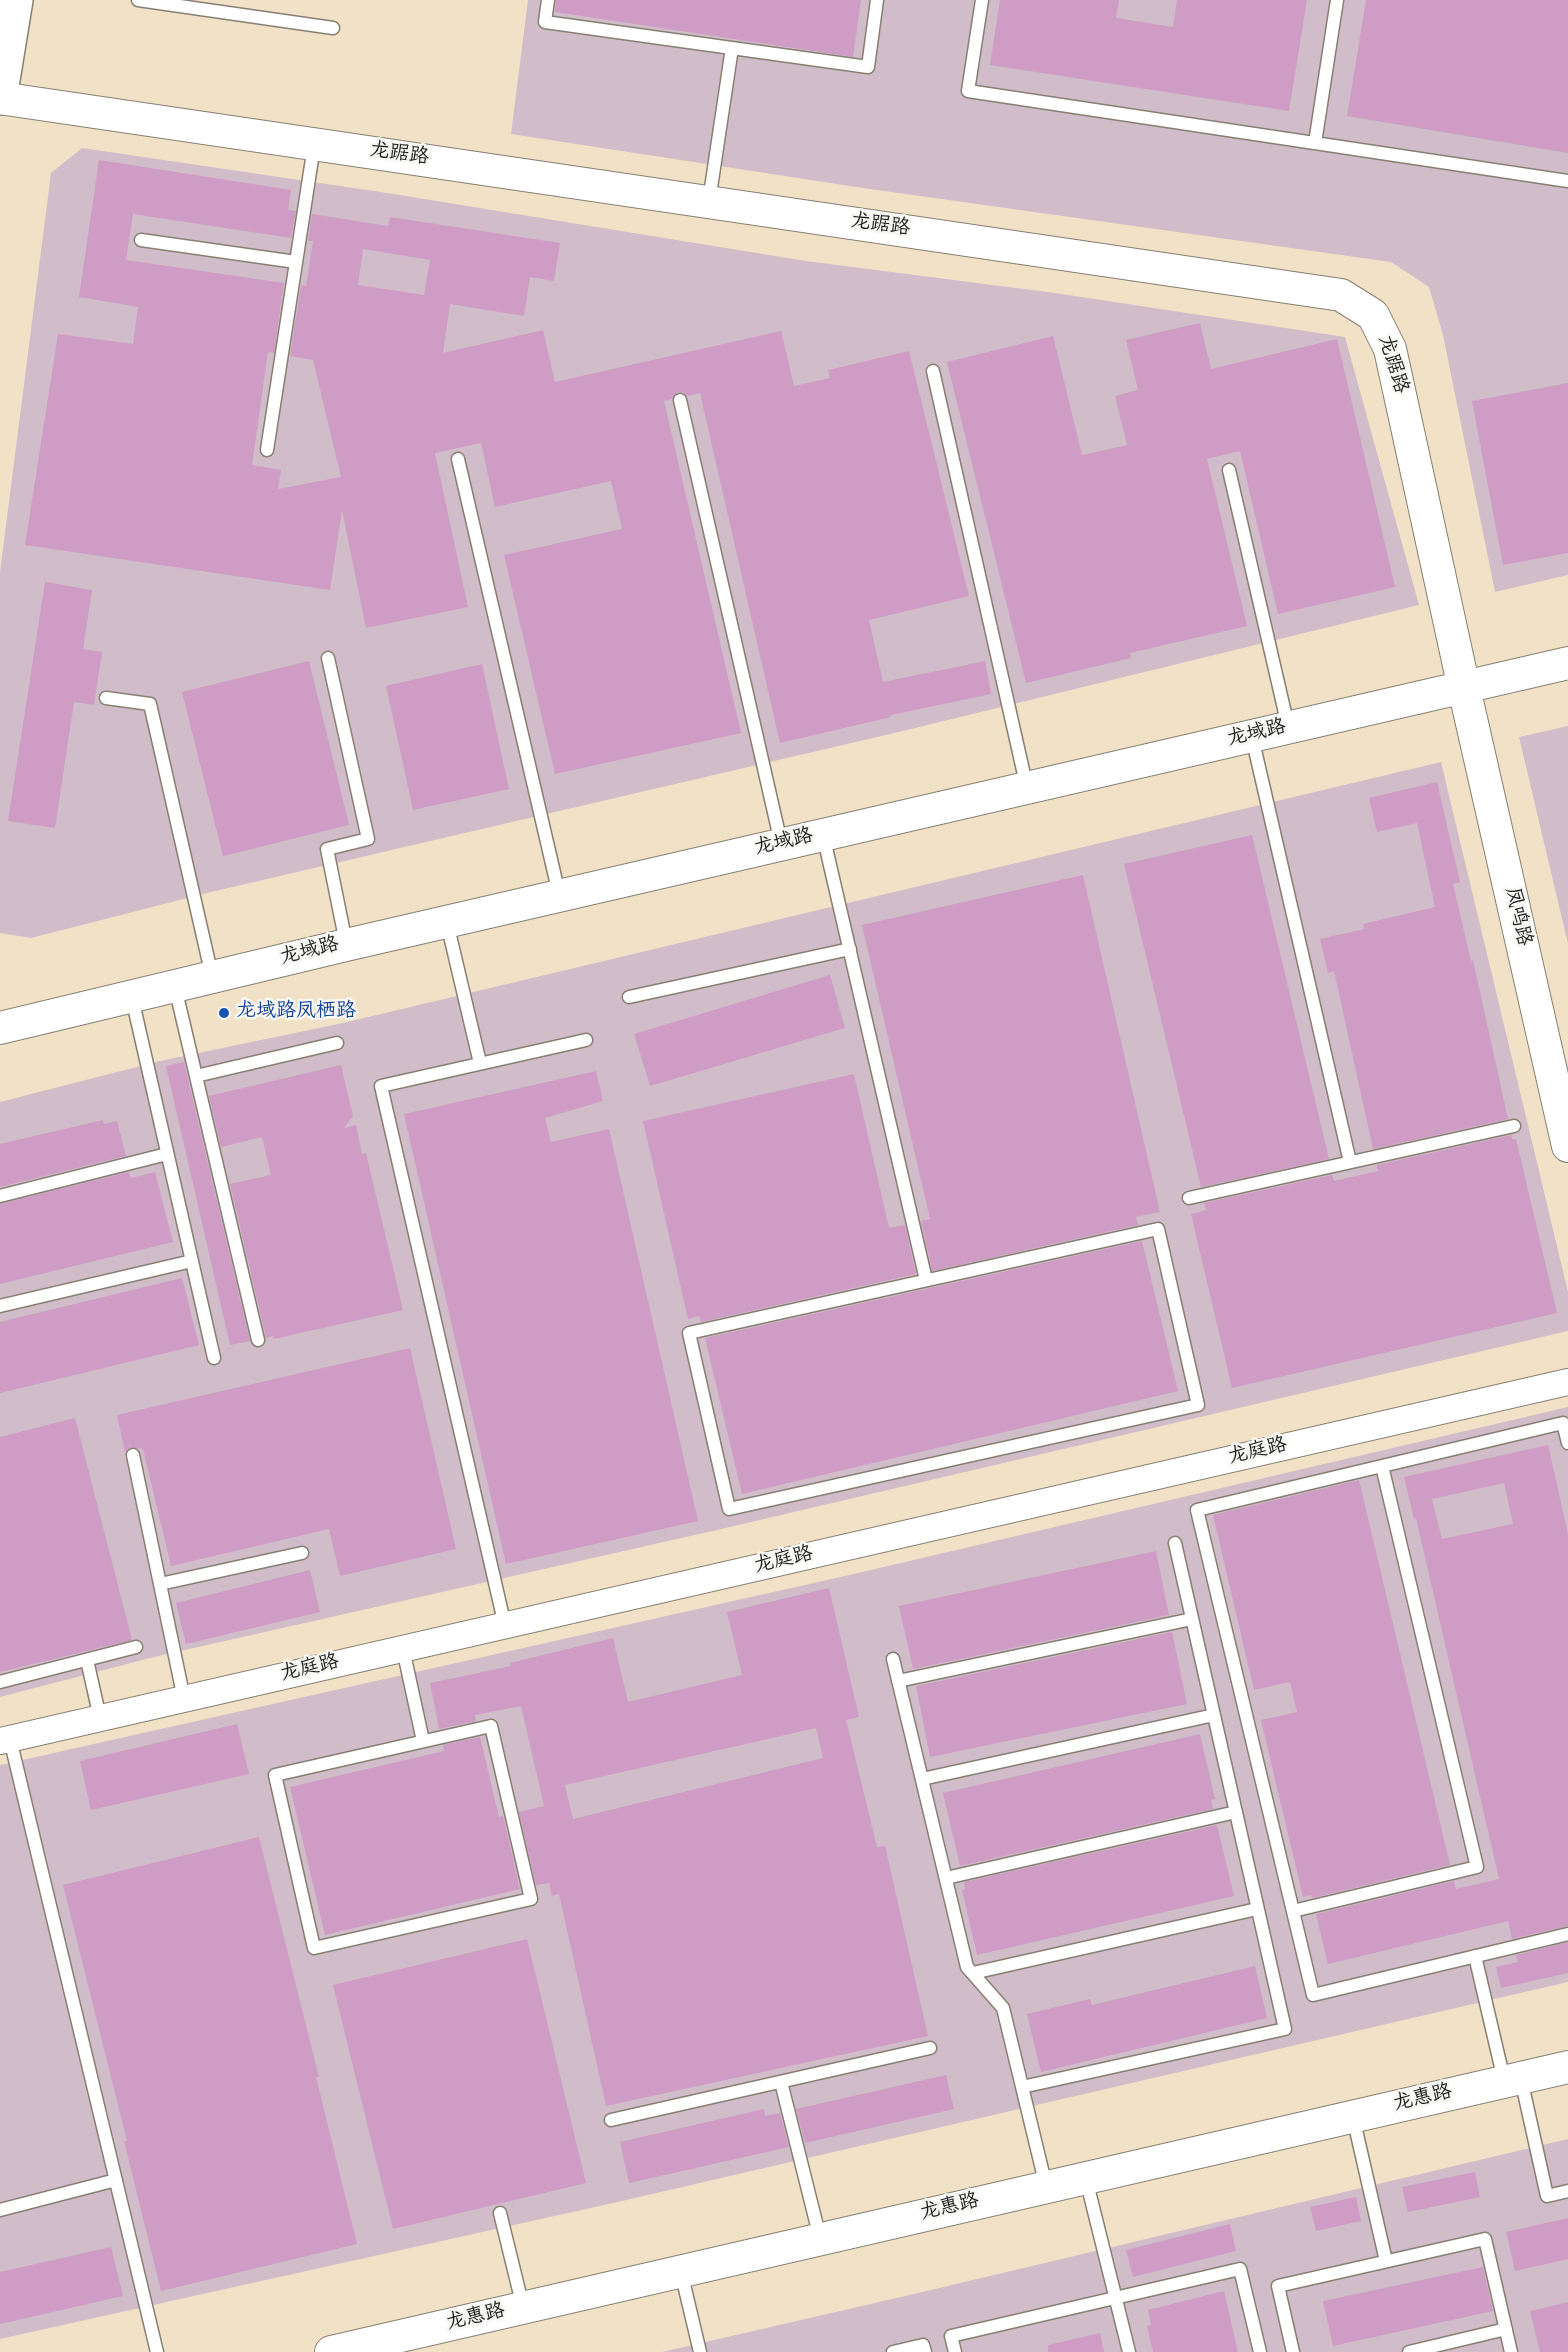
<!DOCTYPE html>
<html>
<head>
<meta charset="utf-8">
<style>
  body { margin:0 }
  canvas { display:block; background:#f1e2c7 }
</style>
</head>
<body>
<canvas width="1568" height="2352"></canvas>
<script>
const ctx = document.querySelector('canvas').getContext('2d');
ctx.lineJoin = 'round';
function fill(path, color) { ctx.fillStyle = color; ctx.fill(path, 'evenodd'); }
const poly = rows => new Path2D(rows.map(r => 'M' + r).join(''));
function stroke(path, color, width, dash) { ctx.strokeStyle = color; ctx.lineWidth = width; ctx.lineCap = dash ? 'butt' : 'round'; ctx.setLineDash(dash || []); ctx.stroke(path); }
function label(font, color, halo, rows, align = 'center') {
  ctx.font = font + ' Dekko,"LXGW WenKai TC",sans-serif'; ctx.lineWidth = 5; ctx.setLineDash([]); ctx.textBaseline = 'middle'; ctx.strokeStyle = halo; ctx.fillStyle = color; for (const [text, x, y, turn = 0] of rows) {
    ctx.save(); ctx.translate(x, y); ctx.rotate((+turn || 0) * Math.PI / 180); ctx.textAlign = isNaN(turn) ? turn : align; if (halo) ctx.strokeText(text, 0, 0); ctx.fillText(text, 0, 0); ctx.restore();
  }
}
const industrial = poly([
  [528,0,1568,0,1568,575,1495,592,1443,335,1429,287,1391,262,863,188,511,134],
  [82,148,381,192,806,261,1055,293,1345,337,1419,605,903,731,207,893,31,938,0,933,0,572,51,173],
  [1568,726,1568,944,1519,737],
  [1441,762,1568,1292,1568,1331,717,1530,154,1657,0,1697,0,1102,160,1061,343,1023],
  [1568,1407,1568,1982,622,2201,0,2339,0,1765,845,1576],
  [1568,2139,1568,2352,662,2352,918,2293]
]);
const building = poly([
  [556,0,861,0,853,57,555,12],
  [1000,0,1119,0,1116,18,1173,27,1177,0,1307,0,1289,111,990,65],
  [1366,0,1568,0,1568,153,1347,116],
  [99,160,291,190,288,210,296,211,291,238,133,214,126,260,284,283,274,353,268,352,252,465,281,470,278,489,341,477,313,360,290,356,301,285,306,286,313,241,308,241,312,214,388,226,390,217,560,243,554,281,530,277,524,316,450,304,443,353,543,330,555,382,781,331,794,386,830,378,828,370,909,351,969,596,869,620,883,682,985,661,991,694,891,715,891,717,780,743,700,393,687,396,683,392,678,392,672,399,664,401,741,733,673,748,555,774,504,555,622,529,611,481,495,507,481,443,435,453,468,607,366,628,342,510,330,590,25,545,58,334,133,344,138,307,79,297],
  [363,249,430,260,424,295,358,285],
  [1200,323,1211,369,1337,339,1395,587,1278,614,1240,451,1207,459,1247,626,1130,653,1131,658,1026,683,947,362,1053,336,1082,455,1127,445,1115,396,1138,390,1126,340],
  [1568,383,1568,553,1503,565,1472,401],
  [45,582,92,590,83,649,102,652,94,705,74,702,55,828,8,821],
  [309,661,349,825,223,856,182,692],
  [482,664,509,789,413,810,386,686],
  [1437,782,1460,882,1453,884,1471,961,1473,960,1508,1119,1373,1149,1334,971,1328,973,1320,939,1364,929,1363,924,1435,907,1417,823,1377,832,1369,798],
  [1252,835,1329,1159,1201,1187,1124,864],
  [1083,875,1160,1212,1136,1217,1138,1225,932,1271,921,1221,930,1219,862,925],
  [830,975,845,1028,650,1086,634,1034],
  [184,1062,250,1341,230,1345,166,1066],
  [341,1065,353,1116,344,1128,356,1125,362,1154,366,1153,403,1310,274,1339,273,1336,266,1338,230,1184,271,1175,262,1137,221,1147,209,1096],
  [596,1071,603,1101,545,1118,551,1142,609,1129,698,1521,506,1564,404,1114],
  [854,1074,889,1228,905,1225,916,1274,701,1322,699,1316,688,1319,643,1121],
  [103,1120,104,1124,117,1121,126,1156,0,1187,0,1144],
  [1511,1135,1512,1139,1516,1139,1557,1313,1232,1388,1191,1214,1206,1210,1204,1203,1332,1175,1334,1181,1378,1171,1377,1165],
  [129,1172,131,1178,155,1172,173,1242,0,1284,0,1204],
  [1142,1241,1178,1391,742,1494,705,1338],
  [182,1278,199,1345,0,1393,0,1322],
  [410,1348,456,1549,340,1576,329,1529,171,1566,143,1449,132,1447,125,1452,117,1415],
  [75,1418,132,1640,0,1672,0,1437],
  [1548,1445,1568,1534,1568,1926,1512,1939,1508,1921,1328,1964,1316,1914,1454,1881,1456,1889,1499,1879,1416,1518,1414,1519,1404,1477],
  [1504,1483,1513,1524,1442,1539,1432,1499],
  [1359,1480,1450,1865,1312,1898,1311,1895,1303,1897,1261,1720,1297,1712,1290,1682,1254,1690,1213,1515],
  [1156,1551,1169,1615,913,1669,899,1606],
  [310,1570,320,1612,186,1644,176,1603],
  [829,1588,859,1717,846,1720,877,1847,885,1846,928,2036,606,2106,559,1894,552,1896,549,1883,536,1885,519,1812,544,1806,521,1706,475,1715,476,1721,439,1729,430,1683,511,1666,510,1663,613,1638,628,1702,742,1675,727,1612],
  [816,1728,823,1758,573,1819,565,1785],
  [1172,1632,1187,1704,930,1757,916,1686],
  [237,1724,249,1774,91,1810,80,1761],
  [1200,1734,1215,1799,1211,1800,1213,1809,960,1866,943,1793],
  [480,1737,499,1817,503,1816,520,1889,325,1935,290,1787,444,1751,443,1745],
  [1217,1825,1234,1896,977,1955,962,1890,965,1890,964,1882],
  [259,1837,319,2077,316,2077,357,2244,161,2291,124,2141,127,2141,63,1885],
  [527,1939,586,2183,393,2229,333,1985],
  [1568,1942,1568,1973,1501,1988,1496,1967,1518,1962,1516,1955],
  [1255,1966,1267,2018,1041,2072,1027,2014,1090,1999,1092,2005],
  [946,2075,954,2109,805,2143,796,2109],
  [764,2109,765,2116,780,2113,789,2147,629,2183,620,2142],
  [1475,2172,1480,2197,1408,2212,1402,2187],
  [1356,2197,1361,2221,1316,2231,1310,2207],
  [1568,2218,1568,2259,1515,2271,1506,2232],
  [1230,2224,1236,2251,1133,2277,1126,2250],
  [111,2247,123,2296,0,2324,0,2272],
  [1483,2267,1493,2311,1333,2346,1323,2301],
  [1224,2291,1238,2352,1153,2352,1147,2326,1151,2325,1148,2310],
  [1568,2302,1568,2352,1540,2352,1530,2311],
  [1100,2333,1104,2352,1048,2352,1048,2345]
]);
const service = poly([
  [138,0,333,28],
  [548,0,545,22,868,67,877,0],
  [982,0,968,91,1568,181],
  [1315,143,1337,0],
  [709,201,732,48],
  [141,240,296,262],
  [933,371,1027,788],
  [680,400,781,843],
  [267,450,314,146],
  [458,459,559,894],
  [1229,470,1288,726],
  [328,658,368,839,327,849,346,943],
  [106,698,150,704,212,976],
  [1252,737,1350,1162],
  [823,835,926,1280],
  [447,923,480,1063],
  [175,987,258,1340],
  [629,997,850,949],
  [132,998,214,1358],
  [196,1076,337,1043],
  [0,1196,167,1154],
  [1189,1198,1514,1126],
  [1158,1229,1198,1405,729,1509,689,1333,1158,1229],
  [0,1306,192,1261],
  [1568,1443,1563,1423,1197,1510,1313,1995,1568,1934],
  [133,1455,184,1699],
  [160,1584,302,1553],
  [505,1626,381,1086,586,1040],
  [403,1649,423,1741],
  [893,1659,967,1967,1003,2008,1046,2186],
  [87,1660,100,1718],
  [898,1681,1192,1619],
  [0,1682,136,1647],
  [491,1726,531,1899,314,1948,275,1775,491,1726],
  [10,1739,157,2352],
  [922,1779,1214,1715],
  [946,1878,1236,1812],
  [1293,1911,1477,1867,1382,1466],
  [1475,1956,1504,2080],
  [973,1973,1257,1909],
  [1521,2079,1547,2196,1568,2191],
  [781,2082,820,2238],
  [1022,2087,1285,2029,1175,1543],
  [1353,2117,1386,2261],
  [611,2120,930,2048],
  [1086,2179,1129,2352],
  [0,2210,116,2180],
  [500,2213,523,2307],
  [681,2272,700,2352],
  [893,2352,923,2345,925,2352],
  [955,2352,951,2336,1240,2269,1260,2352],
  [1293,2352,1278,2286,1485,2239,1511,2352],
  [1409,2352,1506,2329]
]);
const minor = poly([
  [0,1741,1568,1382]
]);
const tertiary = poly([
  [0,98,1341,295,1373,315,1390,349,1464,688,1568,1146],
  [0,1028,346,945,1568,663],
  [331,2352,1568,2067]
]);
const secondary = poly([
  [0,98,16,0]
]);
const markers = [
  [224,1013,6,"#1a4fb4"]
];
const streetNames = [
  ["龙踞路",399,156,8],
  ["龙踞路",880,227,8],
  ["龙踞路",1391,365,73],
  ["龙域路",1257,735,-13],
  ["龙域路",784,844,-13],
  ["凤鸣路",1516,917,77],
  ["龙域路",310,953,-14],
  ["龙庭路",1258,1453,-13],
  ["龙庭路",784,1562,-13],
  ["龙庭路",310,1670,-13],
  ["龙惠路",1423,2100,-13],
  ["龙惠路",950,2209,-13],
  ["龙惠路",476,2319,-13]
];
const transitNames = [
  ["龙域路凤栖路",236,1013]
];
fill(industrial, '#d1bdc9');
fill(building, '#cf9cc5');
stroke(service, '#867f72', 15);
stroke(minor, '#867f72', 28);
stroke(tertiary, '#867f72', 34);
stroke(secondary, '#867f72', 36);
stroke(service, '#fff', 12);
stroke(minor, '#fff', 26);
stroke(tertiary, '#fff', 32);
stroke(secondary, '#fff', 33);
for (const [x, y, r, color] of markers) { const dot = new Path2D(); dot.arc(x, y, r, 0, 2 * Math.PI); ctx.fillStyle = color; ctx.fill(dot); stroke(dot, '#f6f6f2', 2); }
label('20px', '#1c1c1c', '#f6f6f2', streetNames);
label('20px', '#164399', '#f6f6f2', transitNames, 'left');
</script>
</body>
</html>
